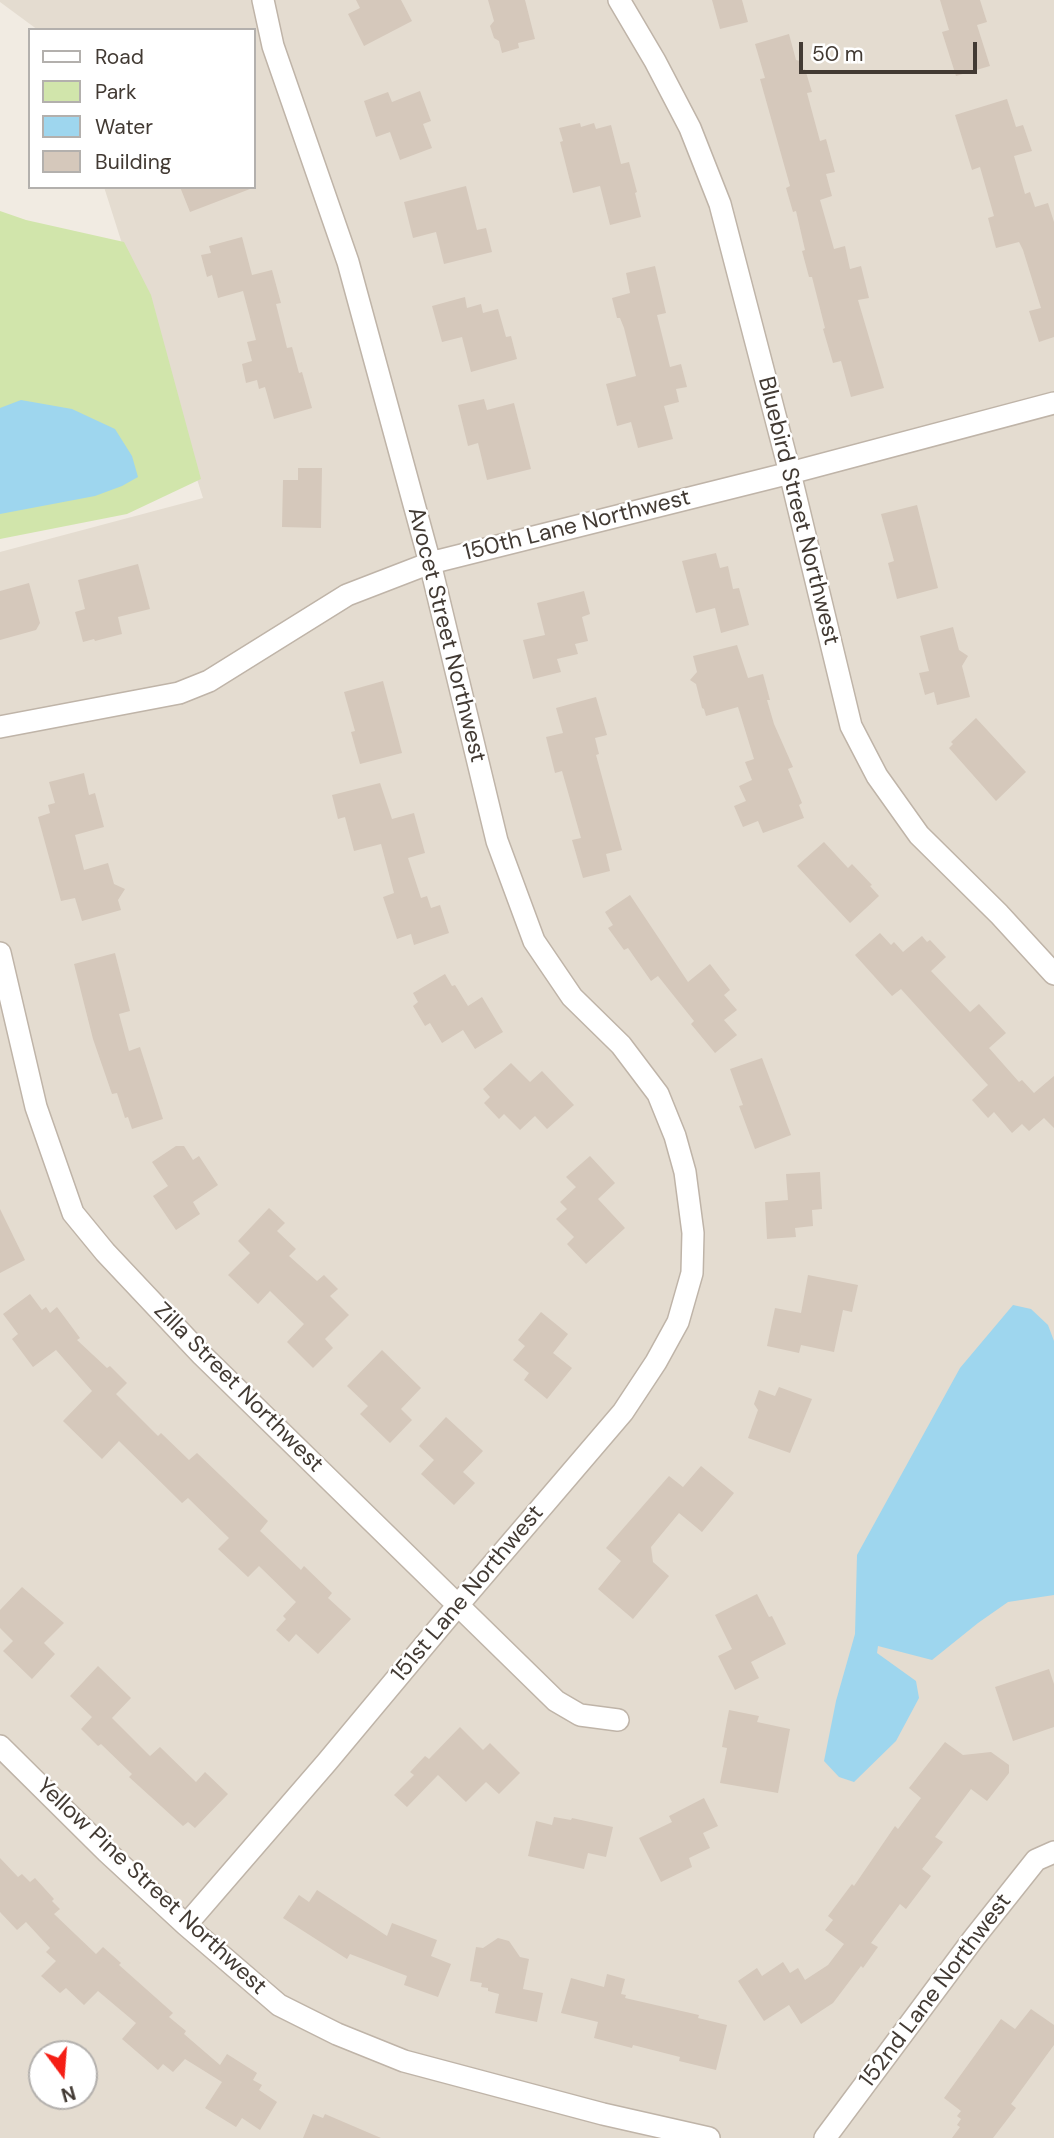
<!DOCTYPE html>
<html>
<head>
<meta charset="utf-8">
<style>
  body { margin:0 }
  #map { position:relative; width:1054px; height:2138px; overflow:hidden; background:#f1ebe2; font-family:"DM Sans",sans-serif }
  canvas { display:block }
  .legend { position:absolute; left:28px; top:28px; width:228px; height:161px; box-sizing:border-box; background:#fff; border:2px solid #b3b0ad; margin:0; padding:9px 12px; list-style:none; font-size:21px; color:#423a33 }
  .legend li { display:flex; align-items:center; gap:14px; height:35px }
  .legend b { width:35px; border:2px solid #b3b0ad }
  .north { position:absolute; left:28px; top:2040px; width:70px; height:70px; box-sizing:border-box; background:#fff; border:2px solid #b3b0ad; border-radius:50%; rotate:164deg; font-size:19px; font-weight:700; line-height:28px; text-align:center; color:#423a33 }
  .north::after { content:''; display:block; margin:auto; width:24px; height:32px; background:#f51e15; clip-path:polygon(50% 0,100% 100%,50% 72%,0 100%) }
  .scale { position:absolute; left:799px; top:42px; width:178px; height:32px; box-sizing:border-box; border:4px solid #423a33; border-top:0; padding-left:9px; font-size:21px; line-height:24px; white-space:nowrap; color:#423a33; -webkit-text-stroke:5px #fff; paint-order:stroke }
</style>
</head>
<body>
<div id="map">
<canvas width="1054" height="2138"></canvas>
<ul class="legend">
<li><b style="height:9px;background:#fff"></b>Road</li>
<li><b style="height:19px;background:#d1e5ab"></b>Park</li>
<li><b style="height:19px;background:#9ed6ee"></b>Water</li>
<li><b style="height:19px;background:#d5c8bb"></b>Building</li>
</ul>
<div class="north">N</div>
<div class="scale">50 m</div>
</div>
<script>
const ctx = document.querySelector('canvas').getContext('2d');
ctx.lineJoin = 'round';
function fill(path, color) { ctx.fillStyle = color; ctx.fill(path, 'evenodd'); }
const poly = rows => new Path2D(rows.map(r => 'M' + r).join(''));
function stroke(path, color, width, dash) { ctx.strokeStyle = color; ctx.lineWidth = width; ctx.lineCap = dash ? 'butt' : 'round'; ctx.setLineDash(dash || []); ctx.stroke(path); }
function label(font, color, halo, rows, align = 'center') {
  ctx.font = font + ' "DM Sans",sans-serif'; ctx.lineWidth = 5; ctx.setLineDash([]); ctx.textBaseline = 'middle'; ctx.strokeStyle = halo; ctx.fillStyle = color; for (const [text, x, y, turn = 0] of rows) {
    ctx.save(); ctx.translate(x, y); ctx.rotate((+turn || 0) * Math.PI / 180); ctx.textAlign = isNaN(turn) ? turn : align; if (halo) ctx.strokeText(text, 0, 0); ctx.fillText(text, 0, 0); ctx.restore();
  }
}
const residential = poly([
  [0,0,1054,0,1054,2138,0,2138,0,552,203,498,104,187,254,187,254,30,38,30,0,2],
  [42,2054,84,2054,84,2096,42,2096]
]);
const green = poly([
  [0,211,26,220,124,242,151,295,201,479,127,514,0,539]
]);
const water = poly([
  [21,400,72,409,115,429,132,456,138,477,122,486,95,496,0,514,0,408],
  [1013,1305,1031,1309,1048,1325,1054,1341,1054,1595,1008,1602,978,1623,932,1660,878,1646,877,1653,916,1681,919,1698,896,1741,854,1782,839,1777,824,1761,836,1701,855,1634,857,1555,960,1368]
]);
const building = poly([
  [356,0,401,0,412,21,364,46,348,14,360,8],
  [488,0,525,0,535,39,518,43,519,48,502,53,499,41,494,38,490,26,494,21],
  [712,0,742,0,748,22,720,29],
  [940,0,980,0,987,22,977,25,990,66,956,76,942,32,949,30],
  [789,34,796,60,800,61,803,70,805,69,812,92,807,93,820,141,826,139,835,172,826,174,832,196,820,200,834,249,845,246,850,269,861,266,869,298,858,300,884,388,851,397,841,361,833,363,823,329,825,328,812,277,809,277,802,251,805,250,796,211,793,212,786,188,790,186,760,79,765,78,755,44],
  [420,91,431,121,423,124,432,148,400,160,390,132,376,137,364,101,388,92,392,102],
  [1007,99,1016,127,1023,125,1032,151,1014,156,1025,194,1030,192,1035,207,1048,203,1054,222,1054,337,1039,342,1029,311,1041,308,1023,250,1019,242,996,248,988,218,994,216,980,167,972,170,955,115],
  [580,123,581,127,594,123,596,129,611,125,621,164,629,162,637,192,635,193,641,217,610,225,600,186,573,193,560,142,563,141,559,128],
  [466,186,477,230,486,228,492,252,444,264,436,232,413,238,404,202],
  [180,187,249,187,250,189,190,212],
  [242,237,252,275,272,270,281,303,276,304,287,348,292,347,299,373,302,372,312,408,274,419,265,387,259,389,257,380,246,383,242,364,252,361,247,342,256,340,243,291,218,298,212,275,207,277,201,255,211,253,209,246],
  [655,266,666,313,657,315,670,367,681,364,687,387,676,389,679,402,664,406,673,439,638,448,631,422,617,426,606,384,636,376,624,328,620,318,617,318,612,298,630,293,626,273],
  [465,297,467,308,481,304,483,313,498,309,506,337,511,336,517,359,471,372,462,337,442,342,432,306],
  [484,399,487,410,514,403,531,469,487,480,478,443,468,446,458,405],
  [298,468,322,468,321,528,282,527,283,480,298,480],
  [917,505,938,588,897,599,888,563,894,561,881,514],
  [716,553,720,568,728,566,733,589,739,588,749,625,721,633,715,608,696,613,682,561],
  [138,564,150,609,118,617,122,634,95,641,94,639,83,642,75,612,85,609,78,580],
  [29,583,40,623,36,630,0,640,0,591],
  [584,591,590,614,582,617,588,641,575,644,578,654,557,659,561,672,533,679,523,640,545,635,537,603],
  [953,627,959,650,968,656,962,666,970,697,937,705,934,692,925,695,919,673,929,671,920,636],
  [737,645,748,678,763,674,770,700,767,700,774,724,793,767,788,769,802,803,799,805,804,818,763,833,758,821,743,827,734,806,746,801,739,786,752,780,745,762,754,759,738,707,706,716,704,709,702,708,696,684,690,680,697,672,693,656],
  [383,681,402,753,360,764,351,732,355,731,344,692],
  [596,697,607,735,595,738,599,754,596,755,622,850,606,854,610,871,583,878,572,840,581,838,562,771,555,773,546,737,563,733,556,708],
  [976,718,1026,772,996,801,949,748,953,744,951,742],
  [84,773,89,795,95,793,104,827,75,835,84,870,108,863,114,884,125,889,118,900,121,910,82,921,75,898,61,901,38,817,50,813,48,805,55,803,49,782],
  [380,783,392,819,414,813,425,853,408,858,421,898,427,896,431,908,440,905,449,933,414,945,411,934,397,939,383,897,394,893,381,844,354,851,345,817,338,819,332,795],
  [824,842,848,868,852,864,872,885,870,886,879,896,850,923,797,866],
  [630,895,688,982,710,964,730,990,724,995,737,1010,724,1020,737,1035,715,1053,691,1024,694,1021,658,976,651,981,628,948,624,950,608,928,613,925,605,912],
  [880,933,891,945,894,942,903,952,922,936,927,942,930,940,946,957,931,971,970,1012,979,1004,1006,1033,989,1048,1019,1082,1022,1080,1034,1093,1054,1076,1054,1128,1044,1118,1029,1131,1022,1124,1012,1133,994,1112,988,1118,972,1100,988,1085,901,989,892,996,855,955],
  [115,953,130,1011,119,1014,129,1051,140,1047,163,1119,132,1129,128,1117,125,1118,117,1093,112,1094,93,1039,74,964],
  [445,974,452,986,455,985,468,1006,482,997,503,1032,475,1049,463,1030,442,1043,430,1023,425,1026,413,1006,418,1002,413,993],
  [762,1058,791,1135,755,1149,739,1106,743,1105,730,1069],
  [511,1063,530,1082,542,1071,574,1105,547,1129,535,1116,520,1130,504,1114,499,1119,484,1103,490,1097,483,1089],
  [176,1146,184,1146,193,1160,199,1156,218,1185,193,1202,200,1214,176,1230,153,1196,168,1186,152,1162],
  [590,1156,615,1183,598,1199,625,1228,586,1264,567,1244,574,1237,556,1219,567,1209,560,1202,576,1187,566,1177],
  [820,1172,822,1209,812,1210,813,1226,795,1228,796,1237,767,1239,765,1202,788,1200,786,1174],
  [269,1208,285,1223,277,1231,296,1249,289,1256,317,1281,324,1275,338,1289,330,1296,349,1315,325,1339,333,1348,313,1368,287,1342,304,1324,270,1291,258,1304,228,1275,250,1253,238,1241],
  [0,1209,25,1260,0,1273],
  [808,1275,858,1285,852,1312,843,1310,834,1352,801,1345,799,1353,767,1346,775,1308,801,1313],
  [30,1294,42,1310,46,1307,50,1313,57,1307,80,1338,77,1340,107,1368,110,1366,127,1383,116,1394,158,1436,161,1433,189,1460,197,1453,268,1521,260,1531,301,1570,304,1566,332,1593,328,1598,351,1619,318,1654,296,1634,289,1642,276,1630,286,1619,283,1616,296,1602,259,1566,248,1577,218,1549,229,1538,188,1498,182,1503,119,1441,102,1459,63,1421,92,1391,56,1350,33,1367,12,1339,18,1334,3,1314],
  [541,1312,568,1334,553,1353,572,1368,547,1399,524,1380,529,1373,513,1360,525,1346,518,1340],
  [382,1350,421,1388,401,1409,412,1420,390,1443,360,1414,368,1406,347,1386],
  [779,1387,812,1399,790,1453,748,1438,758,1410,754,1404,759,1390,775,1396],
  [446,1417,483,1451,463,1472,475,1483,454,1505,421,1474,434,1460,419,1446],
  [701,1466,734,1493,702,1532,679,1513,651,1547,653,1562,669,1576,633,1619,598,1589,621,1561,606,1548,669,1476,683,1487],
  [22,1587,64,1623,44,1643,55,1654,32,1679,3,1651,13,1641,0,1628,0,1610],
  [757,1594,769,1617,772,1616,786,1644,751,1662,759,1678,735,1690,718,1656,732,1649,715,1615],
  [98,1666,131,1698,112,1718,150,1756,160,1747,196,1782,205,1772,228,1794,195,1828,188,1822,183,1826,129,1777,132,1774,101,1744,98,1746,81,1729,92,1717,70,1696],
  [1049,1669,1054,1684,1054,1727,1013,1741,995,1687],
  [729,1710,759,1716,757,1722,790,1729,778,1793,720,1783,727,1748,722,1747],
  [460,1727,483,1750,490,1743,520,1773,499,1794,486,1782,466,1802,438,1775,407,1807,394,1795,414,1775,410,1772,425,1756,429,1759],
  [945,1742,963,1755,991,1752,1009,1765,1009,1773,987,1801,971,1789,935,1837,943,1842,922,1869,931,1876,906,1909,900,1904,871,1943,878,1947,863,1968,861,1966,833,2003,801,2024,789,2005,764,2021,738,1981,757,1968,762,1976,783,1962,790,1973,798,1968,805,1980,828,1965,844,1944,825,1930,833,1920,828,1916,852,1884,854,1886,895,1826,898,1829,921,1798,909,1788],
  [704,1798,718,1826,703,1833,710,1848,689,1858,692,1867,661,1882,639,1838,672,1822,669,1816],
  [554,1817,571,1820,572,1818,613,1827,606,1857,588,1853,584,1869,528,1856,536,1821,552,1825],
  [0,1858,18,1877,22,1874,30,1882,35,1878,54,1899,52,1901,60,1909,54,1914,96,1954,103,1947,121,1963,119,1965,173,2013,169,2017,186,2031,184,2034,220,2065,227,2054,257,2073,253,2080,262,2085,259,2090,277,2102,260,2130,242,2118,236,2127,205,2108,222,2082,185,2059,173,2072,163,2064,158,2070,122,2039,136,2023,98,1991,84,2005,66,1988,60,1993,41,1976,56,1961,46,1952,50,1948,26,1922,17,1930,0,1912],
  [317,1890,387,1936,392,1923,437,1940,431,1956,451,1964,438,1997,404,1985,407,1976,350,1954,347,1959,283,1918,299,1895,309,1902],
  [498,1938,509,1941,520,1957,529,1959,523,1989,543,1993,537,2022,495,2013,499,1994,488,1991,488,1988,481,1987,482,1983,470,1981,476,1947,483,1948],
  [607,1974,625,1979,621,1994,626,1995,625,1998,699,2015,698,2018,727,2025,716,2070,679,2061,680,2057,633,2045,632,2048,594,2038,598,2022,561,2013,571,1978,604,1987],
  [1031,2009,1054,2025,1054,2045,1011,2104,1016,2108,993,2138,952,2138,960,2127,957,2125,961,2119,957,2116,961,2111,944,2098,1001,2019,1015,2029],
  [313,2114,323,2118,325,2114,381,2138,303,2138]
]);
const street = poly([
  [619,0,655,61,690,128,720,204,790,473,851,726,877,776,919,835,999,914,1054,974],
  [0,727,179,693,209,681,347,595,430,563,790,473,1054,403],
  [0,953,36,1107,73,1213,105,1252,202,1355,556,1701,580,1715,618,1720],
  [0,1746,107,1852,186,1925,279,2005,337,2034,404,2061,603,2114,709,2138],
  [186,1925,327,1762,458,1605,623,1412,656,1362,678,1322,692,1273,693,1233,685,1172,675,1136,658,1094,621,1045,572,997,534,941,497,841,430,563,348,262,273,46,263,0],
  [825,2138,974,1938,1036,1860,1054,1852]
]);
const streetNames = [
  ["Bluebird Street Northwest",798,511,76],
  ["150th Lane Northwest",577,526,-14],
  ["Avocet Street Northwest",446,635,76],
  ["Zilla Street Northwest",238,1388,45],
  ["151st Lane Northwest",468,1594,-50],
  ["Yellow Pine Street Northwest",151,1887,43],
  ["152nd Lane Northwest",936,1991,-53]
];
fill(residential, '#e4dcd0');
fill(green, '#d1e5ab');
fill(water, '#9ed6ee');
fill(building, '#d5c8bb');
stroke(street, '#bfb4a8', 24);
stroke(street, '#fff', 21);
label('23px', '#423a33', '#fff', streetNames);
</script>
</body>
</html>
